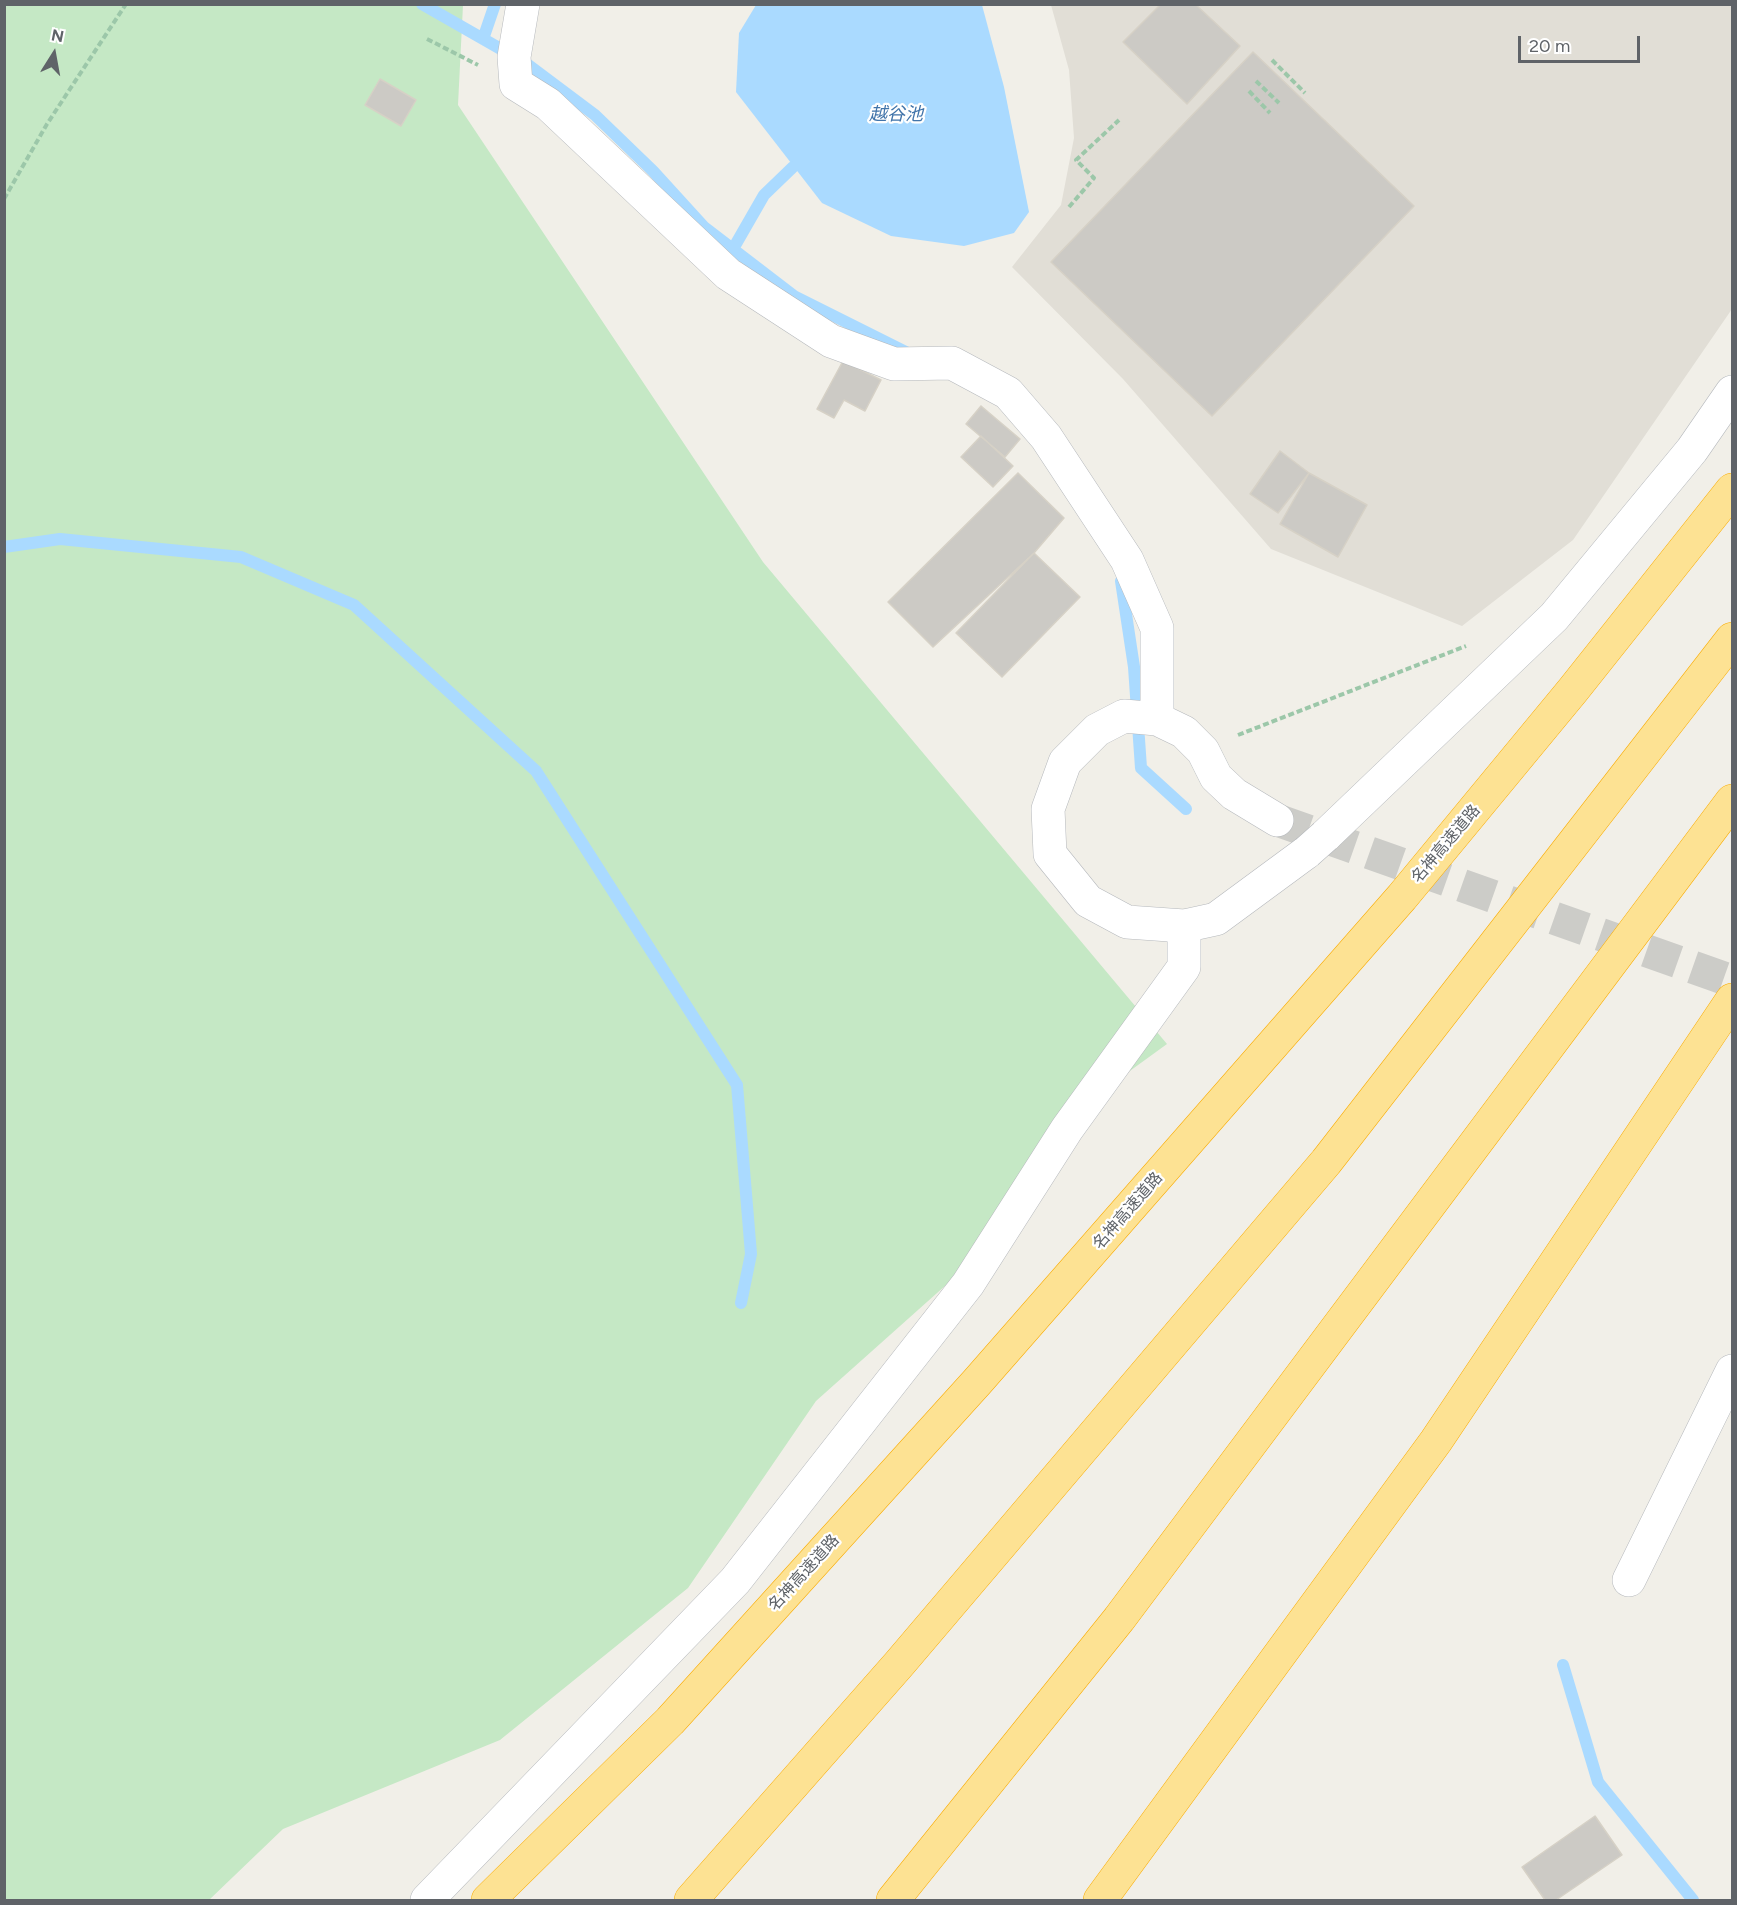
<!DOCTYPE html>
<html>
<head>
<meta charset="utf-8">
<style>
  body { margin:0 }
  #map { position:relative; width:1737px; height:1905px; overflow:hidden; background:#f1efe8; font-family:Figtree,sans-serif }
  canvas { display:block }
  .frame { position:absolute; inset:0; border:6px solid #5f6368; pointer-events:none }
  .north { position:absolute; left:24px; top:24px; width:60px; height:60px; -webkit-text-stroke:4px #fff; paint-order:stroke; rotate:11deg; font-size:16px; font-weight:700; line-height:24px; text-align:center; color:#5f6368 }
  .north::after { content:''; display:block; margin:auto; width:21px; height:27px; background:#5f6368; clip-path:polygon(50% 0,100% 100%,50% 72%,0 100%) }
  .scale { position:absolute; left:1518px; top:36px; width:122px; height:27px; box-sizing:border-box; border:3px solid #5f6368; border-top:0; padding-left:8px; font-size:18px; line-height:21px; white-space:nowrap; color:#5f6368; -webkit-text-stroke:4px #fff; paint-order:stroke }
</style>
</head>
<body>
<div id="map">
<canvas width="1737" height="1905"></canvas>
<div class="frame"></div>
<div class="north">N</div>
<div class="scale">20 m</div>
</div>
<script>
const ctx = document.querySelector('canvas').getContext('2d');
ctx.lineJoin = 'round';
function fill(path, color) { ctx.fillStyle = color; ctx.fill(path, 'evenodd'); }
const poly = rows => new Path2D(rows.map(r => 'M' + r).join(''));
function stroke(path, color, width, dash) { ctx.strokeStyle = color; ctx.lineWidth = width; ctx.lineCap = dash ? 'butt' : 'round'; ctx.setLineDash(dash || []); ctx.stroke(path); }
function label(font, color, halo, rows, align = 'center') {
  ctx.font = font + ' Figtree,"Noto Sans JP",sans-serif'; ctx.lineWidth = 4.5; ctx.setLineDash([]); ctx.textBaseline = 'middle'; ctx.strokeStyle = halo; ctx.fillStyle = color; for (const [text, x, y, turn = 0] of rows) {
    ctx.save(); ctx.translate(x, y); ctx.rotate((+turn || 0) * Math.PI / 180); ctx.textAlign = isNaN(turn) ? turn : align; if (halo) ctx.strokeText(text, 0, 0); ctx.fillText(text, 0, 0); ctx.restore();
  }
}
const education = poly([
  [1051,5,1732,5,1732,309,1573,540,1462,626,1271,549,1123,379,1012,267,1061,205,1074,138,1069,70]
]);
const green = poly([
  [5,5,463,5,458,105,763,562,1167,1044,1116,1081,1011,1227,816,1401,688,1588,500,1740,283,1829,209,1900,5,1900]
]);
const water = poly([
  [756,5,982,5,1004,87,1029,212,1014,233,964,246,891,236,822,203,736,92,739,33]
]);
const stream = poly([
  [422,4,527,64,595,115,653,171,704,227,794,296,912,355],
  [483,39,495,4],
  [733,249,764,195,793,167],
  [4,547,60,539,241,557,354,605,536,771,737,1085,751,1254,741,1303],
  [1121,581,1134,667,1141,768,1186,809],
  [1563,1665,1598,1782,1693,1900]
]);
const building = poly([
  [1161,4,1195,4,1240,46,1187,104,1123,42,1161,4],
  [1253,52,1414,206,1212,416,1051,262,1253,52],
  [380,79,416,100,401,126,365,105,380,79],
  [843,361,881,380,865,411,844,400,834,418,817,409,843,361],
  [981,406,1020,439,1005,457,966,424,981,406],
  [981,436,1013,466,993,487,961,457,981,436],
  [1280,451,1309,473,1278,513,1250,494,1280,451],
  [1018,473,1064,518,1034,553,933,647,888,602,1018,473],
  [1309,473,1367,505,1338,557,1280,524,1309,473],
  [1034,553,1080,597,1002,677,956,633,1034,553],
  [1595,1816,1622,1855,1556,1900,1545,1900,1522,1867,1595,1816]
]);
const streetTunnel = poly([
  [1277,820,1732,981]
]);
const path = poly([
  [427,39,478,65],
  [1272,60,1305,93],
  [1256,81,1279,103],
  [1249,91,1270,113],
  [4,199,47,124,126,4],
  [1069,207,1094,178,1076,160,1119,120],
  [1238,735,1466,646]
]);
const street = poly([
  [523,4,514,57,516,84,548,104,728,274,831,341,894,364,952,363,1008,393,1046,437,1127,560,1157,628,1157,719],
  [1277,820,1234,794,1216,777,1203,751,1184,732,1157,719,1124,716,1097,730,1065,762,1048,809,1050,854,1088,901,1127,922,1184,926,1216,919,1307,852],
  [1325,836,1554,617,1692,450,1732,392],
  [1629,1580,1732,1371],
  [427,1900,735,1581,968,1284,1067,1129,1184,967,1184,926]
]);
const highway = poly([
  [488,1900,670,1721,977,1382,1402,897,1573,690,1732,490],
  [691,1900,899,1664,1326,1162,1732,639],
  [893,1900,1119,1619,1732,801],
  [1100,1900,1436,1441,1732,1000]
]);
const streetBridge = poly([
  [1307,852,1325,836]
]);
const streetNames = [
  ["名神高速道路",1446,844,-50],
  ["名神高速道路",1128,1211,-49],
  ["名神高速道路",804,1573,-48]
];
const waterNames = [
  ["越谷池",896,115]
];
fill(education, '#e1ded6');
fill(green, '#c5e8c5');
fill(water, '#aadaff');
stroke(stream, '#aadaff', 12);
fill(building, '#cccac5');
stroke(building, '#d6d1c6', 1.5);
stroke(streetTunnel, '#ccccc8', 33, [33, 16]);
stroke(street, '#b5b8bc', 34);
stroke(highway, '#f9ab00', 34);
stroke(path, '#9cc7a9', 4, [6, 3]);
stroke(street, '#fff', 33);
stroke(highway, '#fde293', 33);
stroke(streetBridge, '#b5b8bc', 34, []);
stroke(streetBridge, '#fff', 33);
label('16px', '#5f6368', '#fff', streetNames);
label('italic 18px', '#4174aa', '#fff', waterNames);
</script>
</body>
</html>
